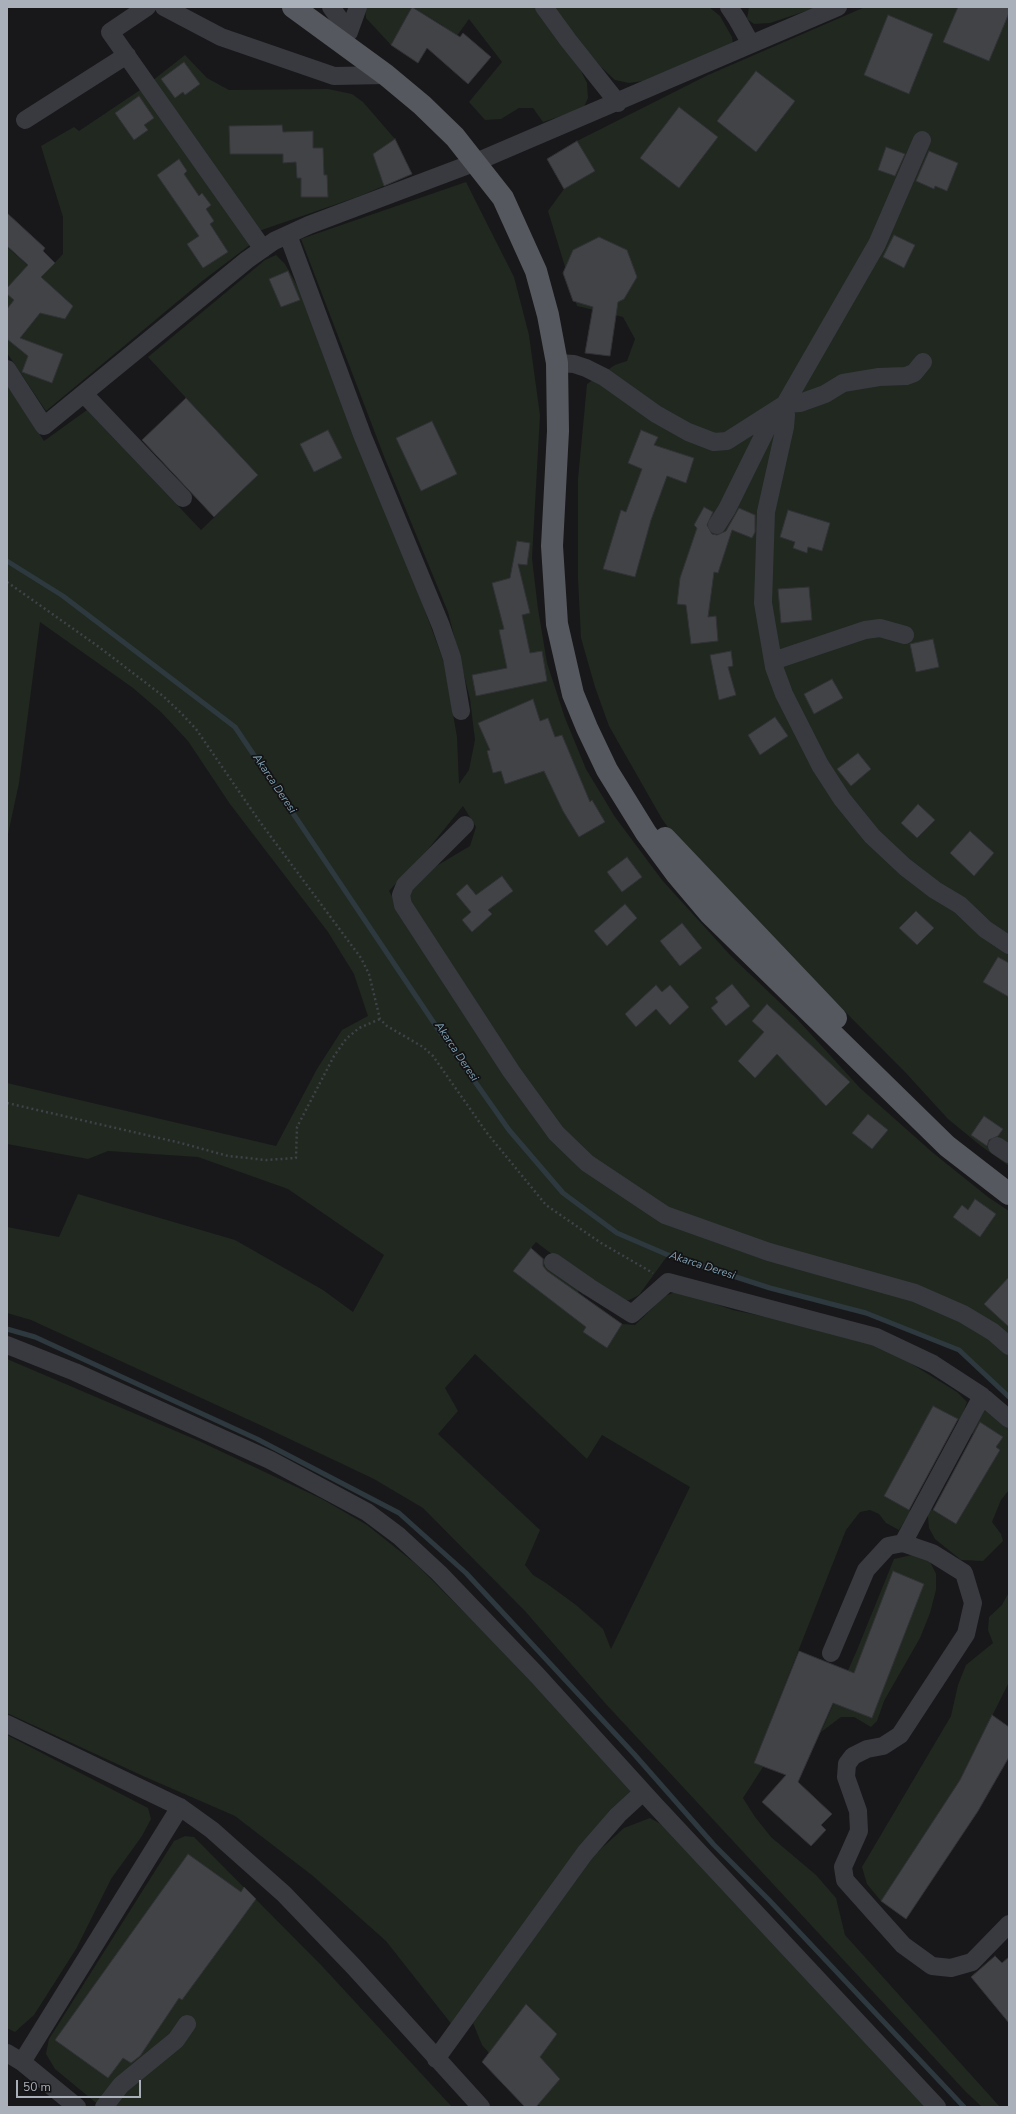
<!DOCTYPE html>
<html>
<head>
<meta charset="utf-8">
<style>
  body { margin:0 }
  #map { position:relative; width:1016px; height:2114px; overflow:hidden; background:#18181a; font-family:"Nunito Sans",sans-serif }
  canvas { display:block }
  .frame { position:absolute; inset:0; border:8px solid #aab0ba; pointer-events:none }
  .scale { position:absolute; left:16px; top:2080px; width:125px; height:18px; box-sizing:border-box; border:2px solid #aab0ba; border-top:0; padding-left:5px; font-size:12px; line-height:14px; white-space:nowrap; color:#aab0ba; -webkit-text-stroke:3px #131315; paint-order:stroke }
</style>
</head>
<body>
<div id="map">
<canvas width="1016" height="2114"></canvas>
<div class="frame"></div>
<div class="scale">50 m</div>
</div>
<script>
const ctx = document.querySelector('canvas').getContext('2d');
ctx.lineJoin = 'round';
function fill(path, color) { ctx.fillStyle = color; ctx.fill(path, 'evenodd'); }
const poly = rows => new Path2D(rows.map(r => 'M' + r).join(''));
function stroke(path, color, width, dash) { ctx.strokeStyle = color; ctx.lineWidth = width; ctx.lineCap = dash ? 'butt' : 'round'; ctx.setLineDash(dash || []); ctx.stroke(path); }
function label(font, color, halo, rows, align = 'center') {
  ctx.font = font + ' "Nunito Sans",sans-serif'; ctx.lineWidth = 3.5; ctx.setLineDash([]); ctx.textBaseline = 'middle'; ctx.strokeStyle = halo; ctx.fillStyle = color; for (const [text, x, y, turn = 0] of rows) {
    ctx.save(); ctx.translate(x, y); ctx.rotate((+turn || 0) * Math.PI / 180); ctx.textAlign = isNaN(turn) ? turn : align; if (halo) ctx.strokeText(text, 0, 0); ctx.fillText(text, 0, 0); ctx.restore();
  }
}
const green = poly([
  [365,7,536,7,580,69,587,83,588,98,584,107,579,110,543,122,533,108,519,108,501,119,485,120,469,102,502,62,469,19,454,40,442,25,412,7,391,45,366,18],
  [554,7,709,7,720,16,732,37,733,44,643,81,629,83,615,80,601,67,577,40],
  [749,7,818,7,770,23,754,24,747,19],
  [865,7,1009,7,1009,1166,981,1146,948,1119,906,1073,686,852,662,819,609,726,595,687,581,638,578,579,578,479,587,384,615,365,627,361,635,339,623,317,577,306,548,211,564,189,577,141,708,75],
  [185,55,207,78,229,90,328,89,352,94,363,102,395,139,412,174,360,196,259,231,152,81],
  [143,88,251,244,201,282,46,411,7,353,7,247,41,277,63,254,63,217,41,146,74,127,79,131],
  [466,182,514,277,529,335,540,415,532,558,538,609,547,663,565,718,586,769,615,817,662,880,731,956,797,1019,860,1088,932,1152,988,1197,1009,1211,1009,1338,1002,1331,965,1309,903,1283,773,1249,712,1230,666,1210,589,1160,557,1128,412,911,408,900,410,890,433,868,470,846,476,827,463,806,429,848,389,891,411,929,551,1134,583,1166,663,1218,770,1258,907,1295,952,1314,990,1337,1009,1355,1009,1397,959,1350,866,1313,770,1288,668,1255,639,1295,629,1300,619,1300,569,1267,536,1242,531,1248,576,1284,579,1293,597,1307,598,1308,583,1332,607,1348,622,1324,635,1325,665,1296,678,1291,733,1310,856,1336,899,1356,957,1392,967,1402,960,1421,933,1406,884,1496,911,1511,899,1530,886,1523,879,1514,870,1510,860,1512,846,1530,754,1763,763,1767,743,1798,755,1817,771,1837,816,1875,836,1898,845,1935,1000,2107,982,2107,966,2092,605,1703,525,1611,423,1508,374,1479,258,1424,31,1320,7,1313,7,1227,59,1237,78,1194,235,1240,323,1290,353,1312,384,1255,288,1189,198,1157,108,1151,88,1159,7,1144,7,1083,276,1146,317,1069,342,1030,368,1016,354,974,328,932,230,804,188,741,161,712,133,688,40,622,19,783,7,839,7,385,44,441,87,410,201,530,258,475,148,357,265,260,276,255,285,264,301,292,326,363,418,592,444,662,457,737,459,784,469,770,475,740,470,699,448,612,385,459,301,239],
  [475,1354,587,1459,602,1435,690,1487,611,1649,603,1629,576,1605,546,1583,533,1575,525,1565,540,1530,438,1434,458,1411,445,1388],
  [7,1359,199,1441,322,1499,367,1525,416,1564,526,1674,632,1791,453,2026,386,1941,313,1876,235,1816,143,1776,7,1713],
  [981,1407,1009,1428,1009,1490,1001,1500,992,1522,1001,1534,1003,1541,983,1561,961,1560,935,1539,929,1528,927,1507,956,1524,1000,1450,996,1447,1002,1437,980,1422,973,1434,970,1432],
  [912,1555,927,1556,936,1574,936,1590,930,1613,920,1638,884,1701,877,1721,871,1727,854,1717,841,1717,821,1732,857,1650,894,1559],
  [1009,1592,1009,1682,960,1780,881,1901,867,1884,862,1867,951,1716,958,1685,966,1665,993,1643,988,1630,989,1617,1002,1605],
  [7,1735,148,1808,151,1819,142,1836,111,1879,76,1949,34,2015,15,2032,7,2028],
  [650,1818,668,1828,928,2107,541,2107,538,2104,560,2079,540,2057,557,2034,526,2004,489,2053,482,2045,473,2023,595,1854,624,1828],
  [185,1836,194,1837,322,1966,452,2107,101,2107,55,2069,46,2054,49,2039,174,1841]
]);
const stream = poly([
  [7,561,63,596,235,727,440,1032,509,1130,563,1193,617,1233,668,1255,770,1288,866,1313,959,1350,1009,1397],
  [7,1329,35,1337,257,1439,399,1513,466,1573,634,1754,714,1845,769,1900,964,2107]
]);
const building = poly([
  [412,7,460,37,463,33,491,57,468,84,427,48,418,63,391,45,412,7],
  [958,7,1009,7,1009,13,989,61,943,42,958,7],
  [888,15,933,34,909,94,864,75,888,15],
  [184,62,200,84,185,95,183,92,175,98,161,79,184,62],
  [756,71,795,101,756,152,717,121,756,71],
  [139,96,154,118,144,125,148,130,134,140,115,113,139,96],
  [679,107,718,137,679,188,640,158,679,107],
  [282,125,283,132,313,131,313,148,323,148,324,175,327,175,328,197,301,197,301,178,297,178,296,162,283,163,283,154,230,154,229,126,282,125],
  [395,139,412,174,384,186,373,154,395,139],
  [577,141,595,171,564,189,547,159,577,141],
  [886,147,905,154,895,176,878,170,886,147],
  [929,151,958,163,947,191,935,186,934,189,916,181,929,151],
  [179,159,187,171,184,174,199,196,202,193,211,205,206,209,214,221,210,224,228,252,203,268,187,244,199,236,157,175,179,159],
  [7,213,45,248,43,251,55,263,41,277,73,306,65,319,40,313,20,338,63,354,52,383,22,372,28,356,7,339,7,309,14,300,7,294,7,288,28,265,7,246,7,213],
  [894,235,915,245,904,268,883,257,894,235],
  [599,237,627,250,637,277,624,299,618,302,610,356,585,353,593,307,573,301,563,273,573,250,599,237],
  [288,271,300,300,281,307,269,279,288,271],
  [186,398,258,475,214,517,142,440,186,398],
  [432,421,457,474,421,491,396,438,432,421],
  [328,430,342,458,314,472,300,444,328,430],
  [641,430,658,437,654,445,694,458,686,483,667,476,651,520,635,577,603,569,621,510,626,512,642,469,628,463,641,430],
  [704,507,713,512,707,525,712,534,717,535,726,531,739,508,755,515,755,532,752,538,732,530,718,573,714,572,708,617,716,616,718,641,691,644,686,605,677,604,680,578,697,528,694,525,704,507],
  [788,510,830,523,822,551,808,547,807,553,793,548,795,542,780,537,788,510],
  [517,541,530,543,527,565,518,564,530,613,522,615,530,653,542,651,547,681,476,696,472,675,507,668,499,630,504,629,492,583,510,578,517,541],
  [809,587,812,620,781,623,778,589,809,587],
  [933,639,939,667,916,672,910,644,933,639],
  [731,651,733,666,728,667,736,695,719,700,710,655,731,651],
  [832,679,843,698,814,714,804,694,832,679],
  [533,699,540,721,548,718,555,737,562,735,590,802,592,800,605,822,579,837,563,811,544,771,505,784,501,771,493,773,487,751,490,750,478,723,533,699],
  [775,717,788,736,760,755,748,735,775,717],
  [858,753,871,769,851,786,837,769,858,753],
  [918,804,935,820,917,838,901,823,918,804],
  [970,831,994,853,974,876,950,853,970,831],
  [627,857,642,877,622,892,607,872,627,857],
  [502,876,513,891,488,910,492,914,472,932,462,920,471,912,456,894,467,884,476,895,502,876],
  [625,904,637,918,607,946,594,931,625,904],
  [916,911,934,928,917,945,899,928,916,911],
  [682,923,702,948,680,966,660,941,682,923],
  [998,957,1009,963,1009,997,983,982,998,957],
  [732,984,750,1006,726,1026,711,1008,718,1002,715,998,732,984],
  [656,985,662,992,670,985,689,1007,670,1025,656,1009,636,1027,625,1014,656,985],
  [767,1004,850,1082,826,1106,777,1054,755,1078,738,1061,764,1032,752,1021,767,1004],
  [868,1114,888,1130,872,1149,852,1133,868,1114],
  [984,1116,1003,1129,998,1136,989,1140,987,1146,971,1135,984,1116],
  [975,1199,996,1214,980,1237,953,1217,962,1205,968,1210,975,1199],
  [531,1248,543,1259,543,1266,547,1271,622,1324,607,1348,583,1332,586,1327,513,1271,531,1248],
  [1009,1277,1009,1327,984,1304,1009,1277],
  [933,1406,958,1419,909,1510,884,1496,933,1406],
  [980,1422,1003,1437,996,1447,1000,1450,956,1524,933,1510,980,1422],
  [893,1571,924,1584,872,1718,833,1703,798,1782,832,1814,821,1825,826,1830,811,1846,762,1802,786,1775,754,1763,799,1651,854,1673,893,1571],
  [992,1715,1009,1727,1009,1757,978,1811,906,1919,881,1901,960,1780,992,1715],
  [188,1854,241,1892,244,1887,256,1899,182,2000,179,1998,140,2056,131,2063,123,2058,108,2078,55,2040,188,1854],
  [995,1956,1002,1963,1009,1957,1009,2023,971,1977,995,1956],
  [526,2004,557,2034,540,2057,560,2079,536,2107,525,2107,482,2062,526,2004]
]);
const path = poly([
  [7,582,99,647,163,696,180,712,196,729,260,822,361,958,369,974,380,1019,387,1026,423,1047,433,1056,487,1133,546,1205,601,1243,653,1273],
  [7,1103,181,1143,228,1156,266,1160,296,1158,297,1127,334,1056,346,1039,359,1028,380,1019]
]);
const minor = poly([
  [147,7,110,32,263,249],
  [164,7,221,37,334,76,386,75],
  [331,7,349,32],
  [544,7,568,40,618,103],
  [729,7,737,19,751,44],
  [349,32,358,7],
  [25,120,127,55],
  [922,140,877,244,785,404,786,415,785,427,766,512,763,603,774,667,784,694,820,765,842,799,872,836,905,867,935,890,960,905,985,929,1009,945],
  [288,235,363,437,441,626,452,658,461,711],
  [557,363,574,364,586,368,604,377,656,414,688,432,714,442,727,441,785,404,800,403,825,394,843,383,879,377,906,376,914,373,923,362],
  [7,369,44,426,247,260,274,241,309,225,476,162,838,7],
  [84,394,183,498],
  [717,525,727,509,769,424,778,413],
  [773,661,865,630,880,628,905,635],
  [465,825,405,885,401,895,403,905,511,1071,556,1133,587,1163,665,1215,769,1252,915,1293,963,1314,993,1332,1009,1346],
  [997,1146,1009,1154],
  [553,1262,589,1287,632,1314,668,1282,876,1337,933,1364,982,1396,1009,1419],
  [7,1345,75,1372,270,1460,367,1512,399,1536,439,1573,537,1675,655,1805,937,2107],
  [903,1543,982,1396],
  [831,1653,866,1570,888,1546,903,1543,932,1553,964,1573,973,1603,966,1634,900,1735,883,1746,867,1749,853,1756,847,1764,846,1777,858,1811,859,1831,843,1867,845,1880,903,1945,932,1966,951,1968,972,1962,1009,1924],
  [7,1724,180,1807,212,1830,284,1894,354,1967,481,2107],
  [7,2053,22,2062,77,2107],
  [436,2059,585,1853,618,1815,643,1792],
  [22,2062,180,1807],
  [104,2107,121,2085,176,2040,187,2024]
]);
const major = poly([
  [293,7,386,75,422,105,455,137,503,198,536,271,548,315,557,363,558,431,552,546,557,624,573,694,587,728,607,770,646,833,677,875,710,914,947,1146,1009,1194],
  [665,838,836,1018]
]);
const waterNames = [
  ["Akarca Deresi",274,784,56],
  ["Akarca Deresi",456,1052,56],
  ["Akarca Deresi",702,1266,18]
];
fill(green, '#202820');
stroke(stream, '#2d393e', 5);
fill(building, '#424347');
stroke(building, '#323236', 1);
stroke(path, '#3f4246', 2.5, [2, 3]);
stroke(minor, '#393a3f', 18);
stroke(major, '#55585e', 22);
label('italic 11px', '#81a2b5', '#131315', waterNames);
</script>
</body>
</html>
